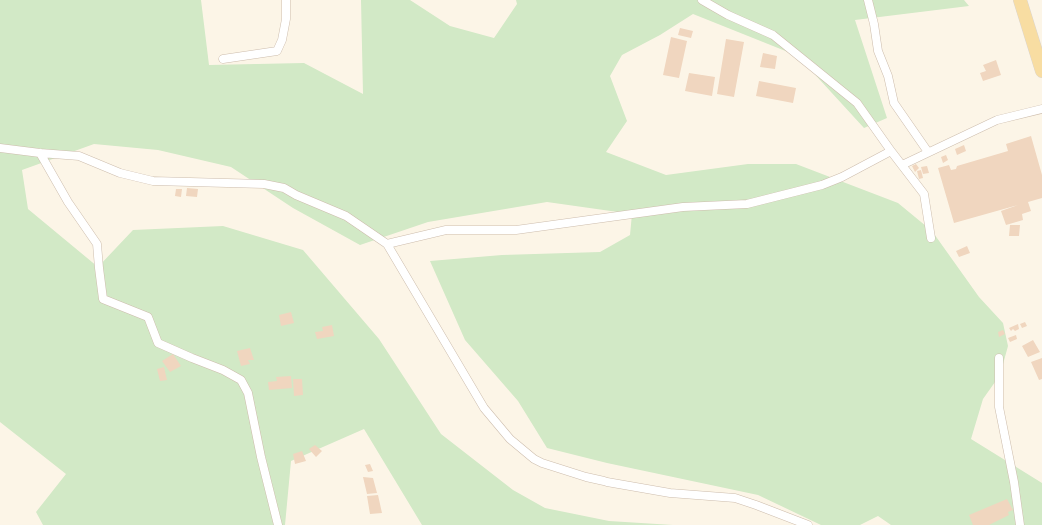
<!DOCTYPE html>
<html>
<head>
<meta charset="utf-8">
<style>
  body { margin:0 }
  canvas { display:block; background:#fcf5e7 }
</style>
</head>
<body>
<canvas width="1042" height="525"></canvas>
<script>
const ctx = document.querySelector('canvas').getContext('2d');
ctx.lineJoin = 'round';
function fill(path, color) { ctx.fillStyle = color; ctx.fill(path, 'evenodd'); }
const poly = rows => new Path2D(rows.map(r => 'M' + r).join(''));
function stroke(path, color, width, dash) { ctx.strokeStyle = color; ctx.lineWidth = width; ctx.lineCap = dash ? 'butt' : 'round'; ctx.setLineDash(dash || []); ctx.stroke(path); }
const green = poly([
  [0,0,201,0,209,65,304,63,363,94,361,0,410,0,450,26,494,38,517,4,516,0,964,0,969,6,855,20,887,118,864,128,798,56,693,14,660,35,622,55,610,76,627,121,606,152,666,175,748,164,796,164,898,203,932,231,979,297,1003,323,1008,346,1000,375,983,399,971,439,1042,483,1042,525,891,525,878,516,860,525,821,525,758,495,607,463,547,448,518,401,465,340,430,261,502,255,600,252,630,235,632,214,547,202,428,222,360,245,293,208,231,167,158,150,94,144,22,170,28,209,98,267,133,230,223,226,303,250,379,339,441,434,513,490,545,508,609,521,673,525,422,525,364,429,291,461,285,525,43,525,36,512,66,474,0,422]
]);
const building = poly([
  [680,28,693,31,691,38,678,35],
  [671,37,687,41,679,78,663,75],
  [726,39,744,42,734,97,717,94],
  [763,53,777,56,775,69,760,67],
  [996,60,1001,75,983,81,980,73,986,71,983,65],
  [689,73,715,77,712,96,685,91],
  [759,81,796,88,793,103,756,96],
  [1031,136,1042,175,1042,198,1028,202,1031,211,1022,214,1023,220,1006,225,1001,211,1018,205,954,223,938,168,949,165,951,170,956,169,957,166,1008,151,1006,144],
  [964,145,966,151,957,155,955,149],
  [946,155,948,160,943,163,941,157],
  [916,164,919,168,915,172,912,166],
  [927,166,929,173,923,174,921,167],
  [921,170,923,178,919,179,917,171],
  [187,188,198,189,197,197,186,196],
  [176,189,182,189,181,197,175,196],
  [1010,225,1020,225,1019,236,1009,236],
  [967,246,970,253,959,257,956,251],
  [291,312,294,323,281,326,279,315],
  [1025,322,1027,326,1022,328,1020,324],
  [1018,324,1019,329,1015,331,1013,329,1011,331,1009,328],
  [332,325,334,336,317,339,315,332,323,331,322,327],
  [1003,330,1005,334,999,337,998,332],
  [1016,335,1017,339,1010,342,1008,338],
  [1033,340,1040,352,1028,357,1022,346],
  [250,348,254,360,248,360,250,364,241,366,237,351],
  [173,354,181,366,170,372,162,361],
  [1042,358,1042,379,1039,380,1031,362],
  [164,367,167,380,160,381,157,369],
  [291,376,292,388,269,390,268,382,277,381,276,377],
  [293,379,302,379,303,395,294,396],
  [315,445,322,451,316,457,309,449],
  [302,451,306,461,295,464,293,454],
  [370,464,373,471,368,472,365,465],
  [363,477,373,478,377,493,367,494],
  [378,495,382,513,370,514,367,496],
  [1007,499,1013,510,1008,512,1009,515,989,525,973,525,969,515]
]);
const minor = poly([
  [702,0,728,15,773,35,857,103,891,151,924,194,931,238],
  [868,0,874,24,878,51,888,76,894,103,928,152],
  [223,59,277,51,282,40,286,19,286,0],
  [0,148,40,153,79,156,120,173,153,181,264,184,284,188,296,195,346,216,387,244,484,408,510,439,534,459,542,463,586,477,604,481,607,482,670,493,735,498,756,505,808,525],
  [40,153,68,202,97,244,99,268,103,299,148,317,158,343,192,358,223,370,241,380,248,393,261,457,278,525],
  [902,165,997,120,1042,109],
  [387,244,446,230,516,230,683,207,747,204,822,185,842,177,891,151],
  [999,358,999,407,1014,482,1020,525]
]);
const primary = poly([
  [1020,0,1042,71]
]);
fill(green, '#d2e9c6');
fill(building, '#f0d6bf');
stroke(minor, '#cdbdad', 9);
stroke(primary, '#dbd5d0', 14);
stroke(minor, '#fff', 8);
stroke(primary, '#f8dda2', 13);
</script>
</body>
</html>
